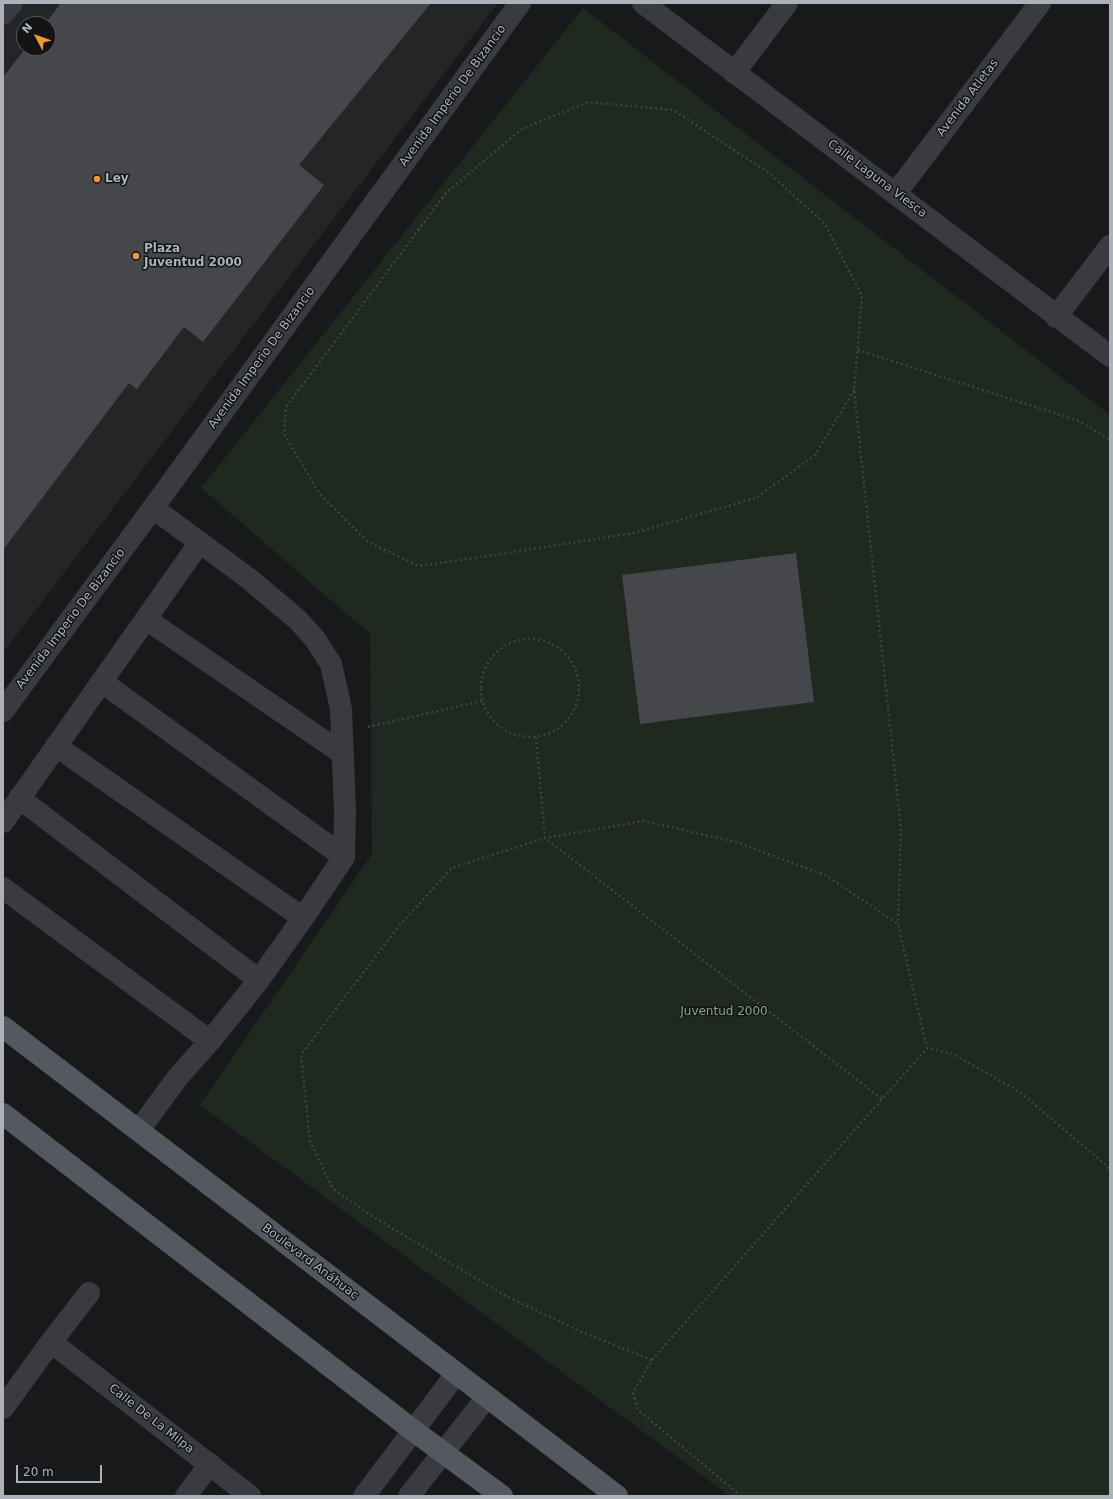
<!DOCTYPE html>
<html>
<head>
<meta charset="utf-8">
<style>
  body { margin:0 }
  #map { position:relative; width:1113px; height:1499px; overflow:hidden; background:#18191a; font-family:"DejaVu Sans",sans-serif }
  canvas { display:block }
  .frame { position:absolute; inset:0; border:4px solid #abb2ba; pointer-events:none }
  .north { position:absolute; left:16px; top:16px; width:40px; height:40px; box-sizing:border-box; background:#131416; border:1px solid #505358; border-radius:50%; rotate:311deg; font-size:11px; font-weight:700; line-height:16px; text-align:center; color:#abb2ba }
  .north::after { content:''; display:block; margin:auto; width:14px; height:18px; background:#f29838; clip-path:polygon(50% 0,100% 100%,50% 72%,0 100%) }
  .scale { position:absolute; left:16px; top:1465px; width:86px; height:18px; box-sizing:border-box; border:2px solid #abb2ba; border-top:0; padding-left:5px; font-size:12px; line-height:14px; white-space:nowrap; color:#abb2ba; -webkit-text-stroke:3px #131416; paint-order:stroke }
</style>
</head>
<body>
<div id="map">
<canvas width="1113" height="1499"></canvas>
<div class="frame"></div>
<div class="north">N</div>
<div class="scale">20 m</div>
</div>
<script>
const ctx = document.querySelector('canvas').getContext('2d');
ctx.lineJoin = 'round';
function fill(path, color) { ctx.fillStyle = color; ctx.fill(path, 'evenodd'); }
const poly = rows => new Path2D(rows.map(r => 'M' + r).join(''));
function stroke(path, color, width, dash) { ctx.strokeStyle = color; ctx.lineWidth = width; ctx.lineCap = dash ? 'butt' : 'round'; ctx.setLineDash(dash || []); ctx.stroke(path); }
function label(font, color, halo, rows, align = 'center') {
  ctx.font = font + ' "DejaVu Sans",sans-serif'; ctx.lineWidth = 3; ctx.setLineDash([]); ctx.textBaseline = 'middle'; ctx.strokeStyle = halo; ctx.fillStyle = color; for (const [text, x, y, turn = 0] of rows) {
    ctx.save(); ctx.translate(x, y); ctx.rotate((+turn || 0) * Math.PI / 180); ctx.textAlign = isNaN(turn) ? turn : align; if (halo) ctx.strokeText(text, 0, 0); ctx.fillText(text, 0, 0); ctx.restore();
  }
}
const built = poly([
  [3,3,498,3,3,653],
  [24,24,48,24,48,48,24,48]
]);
const green = poly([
  [583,8,1110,415,1110,1496,730,1496,200,1105,372,854,370,634,201,488]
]);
const building = poly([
  [61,3,431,3,299,165,324,185,203,342,184,327,137,389,129,383,3,550,3,77,26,48,48,48,48,24,45,24],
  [796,553,814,702,640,724,622,575]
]);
const path = poly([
  [858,350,1079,421,1110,440],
  [854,390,815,455,756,498,634,533,501,554,419,566,368,542,319,493,284,434,286,407,446,193,522,129,588,102,673,110,769,173,825,224,862,296,854,390,901,829,898,924],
  '481 688a49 49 0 1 1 98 0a49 49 0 1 1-98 0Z',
  [368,727,482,701],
  [536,737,545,838,882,1099],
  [652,1360,584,1333,508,1297,378,1220,333,1189,310,1141,301,1055,398,927,452,868,545,838,644,821,736,842,825,875,898,924,927,1048],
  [741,1496,638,1410,633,1393,652,1360,927,1048,953,1054,1020,1092,1107,1166,1110,1172]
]);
const minor = poly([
  [643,3,1110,356],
  [3,14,12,3],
  [734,73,787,3],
  [896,193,1040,3],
  [1056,317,1110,246],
  [146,619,343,754],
  [102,682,344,857],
  [3,711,153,508,520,3],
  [56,746,303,918],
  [19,798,259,980],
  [3,822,200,542],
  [3,888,210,1041],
  [139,1130,178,1077,210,1041,259,980,303,918,344,857,345,812,341,709,331,664,315,639,298,620,248,578,153,508],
  [51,1342,250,1496],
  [3,1408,51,1342,89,1293],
  [186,1496,210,1464],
  [364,1496,456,1374],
  [409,1496,487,1397]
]);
const major = poly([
  [3,1027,617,1496],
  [3,1114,414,1431,502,1496]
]);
const markers = [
  [97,179,4,"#f29838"],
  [136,256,4,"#f29838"]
];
const streetNames = [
  ["Avenida Imperio De Bizancio",453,96,-54],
  ["Avenida Atletas",968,98,-53],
  ["Calle Laguna Viesca",877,179,37],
  ["Avenida Imperio De Bizancio",262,358,-54],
  ["Avenida Imperio De Bizancio",71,619,-53],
  ["Boulevard Anáhuac",310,1262,37],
  ["Calle De La Milpa",151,1419,38]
];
const poiNames = [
  ["Ley",105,179],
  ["Plaza",144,249],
  ["Juventud 2000",144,263]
];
const parkNames = [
  ["Juventud 2000",724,1012]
];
fill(built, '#242527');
fill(green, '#202920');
fill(building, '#45474a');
stroke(path, '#3f4247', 2.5, [2, 3]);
stroke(minor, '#393b40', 22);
stroke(major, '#55595f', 22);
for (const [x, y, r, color] of markers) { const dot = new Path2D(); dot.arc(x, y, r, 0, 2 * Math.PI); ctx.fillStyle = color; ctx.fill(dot); stroke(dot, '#131416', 1.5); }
label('12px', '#abb2ba', '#131416', streetNames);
label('bold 12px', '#abb2ba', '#131416', poiNames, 'left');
label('12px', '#85a582', '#131416', parkNames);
</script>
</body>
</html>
